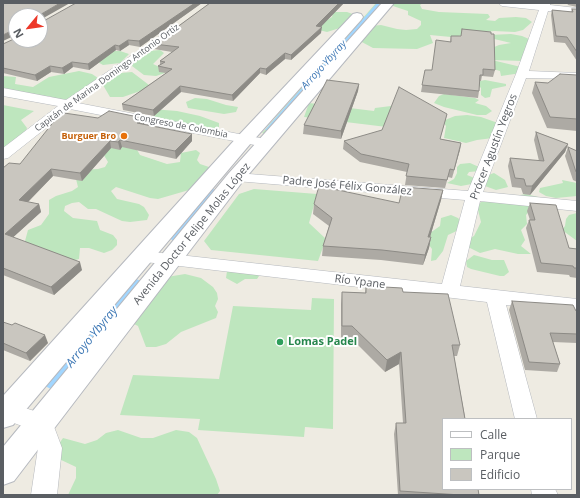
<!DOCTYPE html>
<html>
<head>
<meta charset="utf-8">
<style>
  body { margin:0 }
  #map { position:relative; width:580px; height:498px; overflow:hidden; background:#eeebe2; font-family:"Open Sans",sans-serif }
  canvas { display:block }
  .frame { position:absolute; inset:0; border:4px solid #5a5e63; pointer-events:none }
  .legend { position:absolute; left:442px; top:418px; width:130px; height:72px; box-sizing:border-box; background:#fff; border:1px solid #bdbfc1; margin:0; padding:5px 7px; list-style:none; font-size:12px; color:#5a5e63 }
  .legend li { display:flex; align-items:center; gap:8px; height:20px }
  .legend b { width:20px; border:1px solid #bdbfc1 }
  .north { position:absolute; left:8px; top:8px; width:40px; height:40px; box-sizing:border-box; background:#fff; border:1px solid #bdbfc1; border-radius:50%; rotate:241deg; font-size:11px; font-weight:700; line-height:16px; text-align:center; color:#5a5e63 }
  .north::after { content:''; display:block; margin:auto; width:14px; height:18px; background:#ed3829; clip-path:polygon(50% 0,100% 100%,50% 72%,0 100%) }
</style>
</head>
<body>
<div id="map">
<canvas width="580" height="498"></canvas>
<div class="frame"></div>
<ul class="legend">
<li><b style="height:5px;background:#fff"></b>Calle</li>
<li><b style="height:11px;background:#bee6be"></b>Parque</li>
<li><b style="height:11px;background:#c9c6bf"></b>Edificio</li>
</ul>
<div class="north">N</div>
</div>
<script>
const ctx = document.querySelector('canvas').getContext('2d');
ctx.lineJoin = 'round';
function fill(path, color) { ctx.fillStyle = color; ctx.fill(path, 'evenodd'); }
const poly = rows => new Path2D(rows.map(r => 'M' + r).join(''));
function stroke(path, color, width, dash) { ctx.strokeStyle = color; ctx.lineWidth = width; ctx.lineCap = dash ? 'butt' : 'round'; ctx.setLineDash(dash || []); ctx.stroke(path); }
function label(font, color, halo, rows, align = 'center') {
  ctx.font = font + ' "Open Sans",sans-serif'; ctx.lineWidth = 4; ctx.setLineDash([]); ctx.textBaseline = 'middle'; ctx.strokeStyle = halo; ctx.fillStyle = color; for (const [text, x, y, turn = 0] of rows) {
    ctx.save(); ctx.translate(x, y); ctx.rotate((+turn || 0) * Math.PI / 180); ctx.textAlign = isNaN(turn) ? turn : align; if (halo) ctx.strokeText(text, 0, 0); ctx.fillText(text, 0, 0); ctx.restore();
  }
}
const green = poly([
  [295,3,324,22,332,17,333,12,347,12,358,16,343,27,327,32,323,31,313,29],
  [376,3,383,3,265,134,262,133],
  [390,3,423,3,420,5,422,9,439,12,488,14,490,17,486,20,495,21,499,18,516,17,526,18,532,22,523,30,515,32,494,31,451,37,430,35,433,43,417,49,373,48,360,41,371,26,381,25,397,29,406,30,417,29,421,25,421,21,408,15,408,11,393,6],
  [511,34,522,36,529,39,522,61,492,60,492,48,499,45,511,43,490,38,489,35],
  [160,50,164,53,153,64,164,69,165,73,156,76,144,75,132,66,131,64,148,51],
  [98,51,120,51,129,54,120,63,103,65,94,60],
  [492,60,521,67,521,73,501,76,500,71,490,68],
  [79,71,92,74,98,78,97,80,110,74,132,72,149,85,143,90,123,97,110,97,103,85,78,97,59,101,49,96,17,99,3,95,3,76,16,77,15,84,33,87,49,77],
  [485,80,506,84,506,86,492,89,490,97,485,98,481,95,481,88,475,82],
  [444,94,475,98,479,100,475,103,486,106,492,111,486,115,477,115,444,107,434,103,439,96],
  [195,98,207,99,226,105,238,107,236,112,224,114,188,108,186,102],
  [309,103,374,111,375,108,391,106,394,107,395,128,304,117],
  [3,105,34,111,21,120,27,128,24,135,3,151],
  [152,109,177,111,200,116,219,123,219,129,208,132,153,118],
  [467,115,481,117,498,123,493,138,477,140,466,143,444,138,446,126,444,123,445,120,455,116],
  [110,146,136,148,140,155,167,164,180,162,181,153,196,150,200,153,197,160,200,164,212,168,196,188,158,199,150,198,116,187,111,191,117,199,139,204,144,207,149,215,147,220,130,222,122,221,96,209,88,209,79,202,72,203,65,206,64,211,73,218,97,221,100,230,113,235,117,240,117,245,112,250,104,253,89,248,80,248,79,259,60,264,19,246,25,241,28,230,41,225,49,214,49,200,56,196,72,191,78,187,76,179,83,170,98,169,105,167,108,162,102,152],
  [470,163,479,167,480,171,469,172,467,175,477,179,477,183,461,186,447,183,454,179,457,173,457,167,460,164],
  [494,173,505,180,508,187,496,190,485,186,485,176],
  [562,180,577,183,577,196,556,198,546,196,539,192,540,188,563,183],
  [254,189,317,194,309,223,326,239,318,261,211,250,204,241,239,194],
  [526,194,542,198,526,215,527,224,521,230,525,240,521,246,531,254,518,254,495,249,480,253,468,247,468,239,474,236,481,222,477,206,481,202],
  [577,213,577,241,562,230,565,226,566,219,569,215],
  [451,215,458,218,464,225,463,228,448,235,443,251,436,260,431,261,432,249,426,241,430,233,440,226,441,218],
  [474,255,492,260,504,260,509,272,504,276,500,276,471,269,467,267,466,261],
  [227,271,257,273,259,276,257,279,245,279,237,284,226,278],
  [185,274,201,278,213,287,217,293,218,299,215,306,218,312,216,318,181,332,166,344,156,347,146,347,138,326,130,322,167,277],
  [312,298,334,299,333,429,305,427,304,437,198,430,200,419,120,415,133,375,219,379,233,306,311,310],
  [118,430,141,438,153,438,176,430,189,432,197,438,216,479,220,491,217,495,68,495,76,478,76,467,57,458,56,448,63,438,85,444,97,440,106,433]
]);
const water = poly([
  [377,3,381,3,269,131,265,130],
  [213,189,217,191,174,242,170,238],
  [136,279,141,281,51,389,45,386]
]);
const street = poly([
  [498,3,541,4,550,3,550,5,577,8,577,14,548,11,529,71,577,73,577,79,526,78,483,192,577,201,577,211,480,201,460,286,577,299,577,313,506,305,537,419,515,419,487,302,137,261,134,257,137,253,143,251,442,284,465,200,236,181,231,180,229,177,231,174,236,173,468,191,516,74,539,10,502,6,498,3],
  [172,28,175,29,177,31,175,33,78,103,265,139,270,140,272,143,270,146,265,147,70,109,8,158,3,159,3,148,58,106,3,96,3,88,66,100,172,28],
  [3,401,50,416,62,448,57,495,31,495,38,448,33,430,3,419,3,401],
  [531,489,555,489,558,495,532,495,531,489]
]);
const secondary = poly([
  [382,3,394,3,243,181,14,481,3,485,3,447,229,173,382,3],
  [357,13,361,14,363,17,361,20,251,143,13,425,3,428,3,396,239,135,353,14,357,13]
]);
const wall = poly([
  [76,3,202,3,140,47,129,45,120,51,116,50,89,70,73,67,64,74,51,72,37,81,3,73,3,44,16,40],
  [210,3,344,3,320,27,321,33,291,60,285,59,266,75,260,73,233,101,181,92,154,116,123,110,122,104,166,73,159,72,158,66,160,65,160,61,172,52,154,49,154,44],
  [567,3,577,3,577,7,568,5],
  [572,9,577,9,577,61,565,43,554,42,551,15,552,10,571,12],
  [462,29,495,70,493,77,482,76,481,81,479,81,479,91,478,98,421,92,425,70,432,70,450,42,451,36,461,36],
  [577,75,577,131,547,128,532,93,535,82,548,83],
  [359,84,358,91,341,139,303,134,304,125],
  [447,114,445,122,440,139,461,143,452,178,448,177,445,188,405,185,407,172,360,162,343,149,344,141],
  [98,118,143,118,144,124,192,141,176,159,122,147,120,150,111,148,82,181,53,176,28,202,39,204,41,212,13,237,82,270,54,295,3,275,3,168,20,164],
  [536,132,568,144,565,152,530,195,523,194,521,188,512,187,508,166,510,158,539,161,534,140],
  [568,147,577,151,577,182,573,180,565,156],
  [443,190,441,200,430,237,431,237,429,248,423,265,381,260,322,256,323,246,329,226,313,214,314,204,399,203],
  [530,203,569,248,577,249,577,278,570,277,569,275,537,272,526,228,529,220,530,220,527,211],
  [366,286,403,292,460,345,457,356,454,356,479,495,398,495,394,434,396,423,403,423,399,364,385,372,351,338,341,338,341,304,342,292,365,293],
  [512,301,577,311,577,343,553,342,560,364,557,372,525,370,509,310],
  [3,322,48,343,30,361,3,350]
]);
const shadedWall = poly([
  [60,3,70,3,40,20,40,16,38,16],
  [195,3,202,3,140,47,139,41],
  [339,3,344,3,316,32,316,26],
  [322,27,321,33,291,60,291,55],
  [15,29,16,35,3,41,3,35],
  [128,40,129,45,120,51,119,46],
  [115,45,116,50,89,70,88,64],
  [285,53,285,59,266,75,266,69],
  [72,62,73,67,64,74,62,68],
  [50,66,51,72,37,81,35,75],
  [260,68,260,73,233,101,232,95],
  [359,84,358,91,341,139,341,131],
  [180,86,181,92,154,116,153,110],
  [143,118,144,125,137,123],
  [192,134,192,141,176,159,175,151],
  [120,140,122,147,120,150,118,142],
  [110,141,111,148,82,181,80,173],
  [461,143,460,150,452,178,454,170],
  [568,144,565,152,530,195,532,186],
  [51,169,53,176,22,208,19,200],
  [443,190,441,200,427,247,428,237],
  [39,204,41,212,8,242,5,234],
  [431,237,429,248,423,265,425,255],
  [80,262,82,270,54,295,51,287],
  [45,335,48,343,30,361,26,353],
  [401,352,399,364,385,372,387,360]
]);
const building = poly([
  [3,3,60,3,38,16,16,16,16,34,15,29,3,35,3,3],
  [76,3,195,3,139,41,128,40,119,46,115,45,88,64,72,62,62,68,50,66,35,75,3,68,3,44,16,38,16,40,40,40,40,23,76,3],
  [210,3,339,3,316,26,322,27,291,55,285,53,266,69,260,68,232,95,180,86,153,110,122,104,172,69,158,66,165,62,160,61,179,47,154,44,210,3],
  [572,9,577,9,577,52,567,37,556,36,552,10,573,12,572,9],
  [462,29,491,32,491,34,494,34,495,70,483,69,483,75,480,75,479,91,422,85,425,70,432,70,436,40,451,42,451,36,461,36,462,29],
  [560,74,577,75,577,119,550,117,535,82,548,83,560,74],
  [327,80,359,84,341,131,304,125,327,80],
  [399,87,447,114,440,139,461,143,454,170,450,169,447,180,406,176,409,164,361,154,344,141,382,130,399,87],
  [109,111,143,118,137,123,192,134,175,151,120,140,118,142,110,141,80,173,51,169,19,200,39,204,5,234,80,262,51,287,3,268,3,168,9,163,20,164,55,120,64,113,98,118,109,111],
  [536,132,568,144,532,186,526,186,524,179,515,178,510,158,544,161,536,132],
  [568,147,577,151,577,172,576,172,568,147],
  [319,186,399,203,403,187,443,190,428,237,431,237,425,255,382,250,323,246,332,218,314,204,319,186],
  [530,203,556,205,569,248,577,249,577,268,574,268,573,266,541,263,529,220,535,220,530,203],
  [366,286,402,288,403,292,448,294,460,345,452,345,465,419,443,419,443,489,478,489,479,495,461,495,400,491,396,423,406,423,401,352,387,360,352,326,342,326,342,292,366,293,366,286],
  [512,301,573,305,576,311,577,311,577,334,550,333,560,364,529,362,512,301],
  [3,322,12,325,15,323,45,335,26,353,3,343,3,322]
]);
const markers = [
  [124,136,4,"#e8710a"],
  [280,342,4,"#2e9e5b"]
];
const farStreetnames = [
  ["Capitán de Marina Domingo Antonio Ortiz",107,78,-36],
  ["Congreso de Colombia",181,126,11]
];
const farFoodnames = [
  ["Burguer Bro",116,136]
];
const farWaternames = [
  ["Arroyo Ybyray",324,65,-48]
];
const streetNames = [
  ["Prócer Agustín Yegros",494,147,-69],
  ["Padre José Félix González",347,186,5],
  ["Avenida Doctor Felipe Molas López",192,234,-51],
  ["Río Ypane",360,282,7]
];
const leisureNames = [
  ["Lomas Padel",288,342]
];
const waterNames = [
  ["Arroyo Ybyray",92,337,-51]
];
fill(green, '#bee6be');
fill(water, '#a1d6ff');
stroke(street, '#b5b8bd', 1);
stroke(secondary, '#b6b9bf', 2);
fill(street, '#fff');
fill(secondary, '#fff');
fill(wall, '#adaaa4');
fill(shadedWall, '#8d8b86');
fill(building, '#c9c6bf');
stroke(building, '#8d8b86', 1);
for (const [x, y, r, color] of markers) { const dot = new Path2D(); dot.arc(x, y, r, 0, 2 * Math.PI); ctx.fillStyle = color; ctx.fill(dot); stroke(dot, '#fff', 1.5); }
label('9px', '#5a5e63', '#fff', farStreetnames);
label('bold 9px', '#c56008', '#fff', farFoodnames, 'right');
label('italic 10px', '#3b76b4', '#fff', farWaternames);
label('11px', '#5a5e63', '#fff', streetNames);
label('bold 11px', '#27864d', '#fff', leisureNames, 'left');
label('italic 12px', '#3b76b4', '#fff', waterNames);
</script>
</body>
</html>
